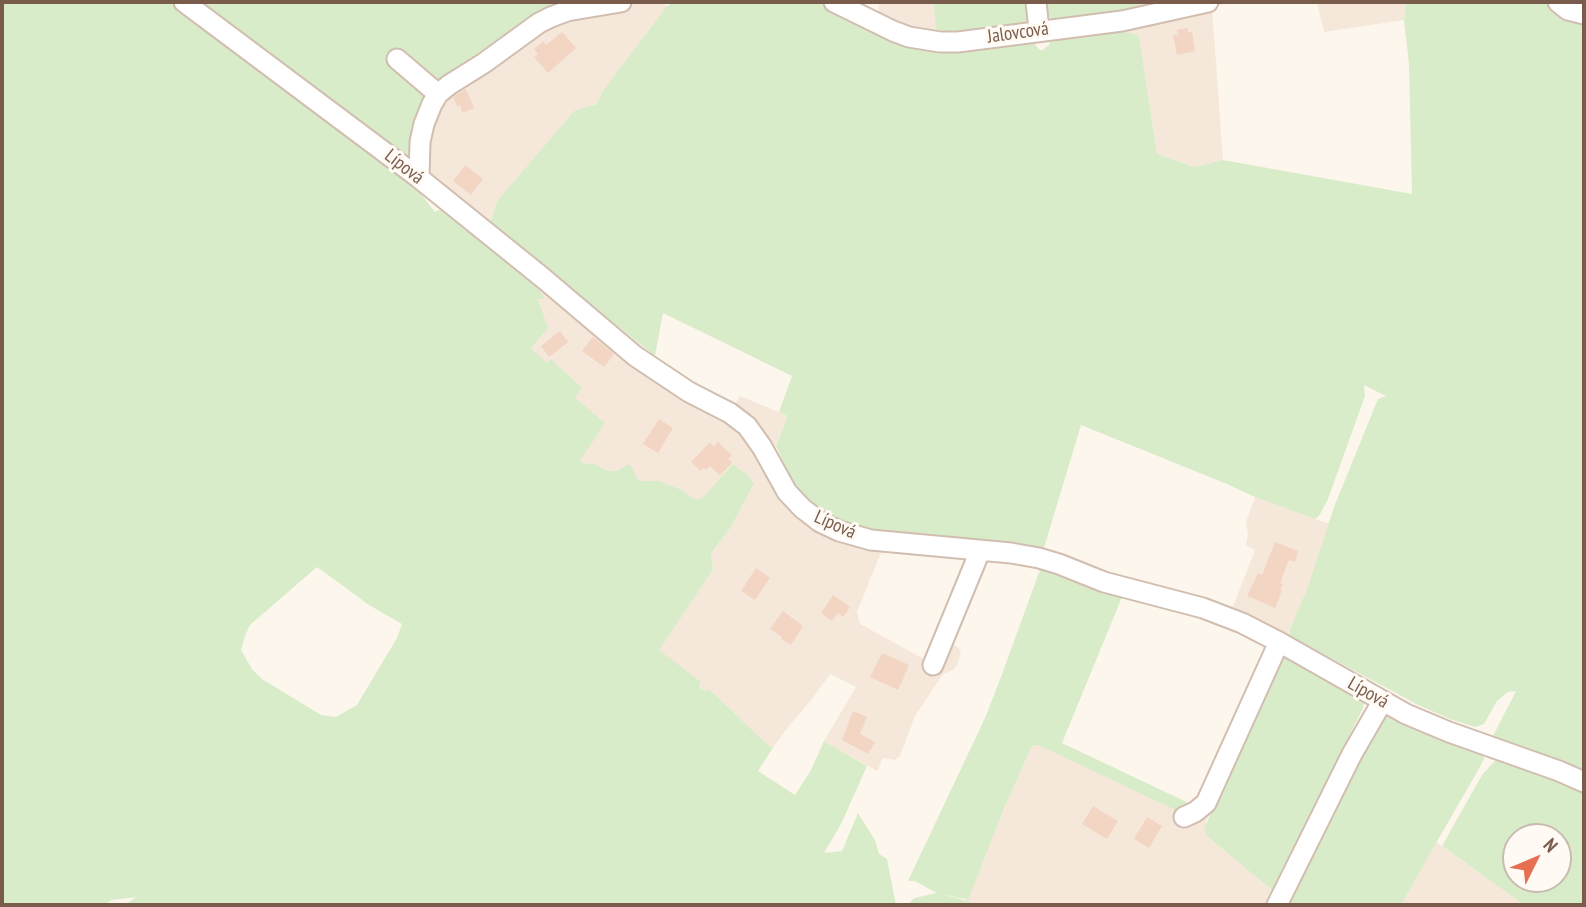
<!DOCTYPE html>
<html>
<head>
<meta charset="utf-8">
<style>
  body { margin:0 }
  #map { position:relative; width:1586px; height:907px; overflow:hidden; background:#fdf6ec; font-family:"PT Sans Narrow",sans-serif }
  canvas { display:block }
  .frame { position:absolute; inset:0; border:4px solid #7a5c4d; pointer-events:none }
  .north { position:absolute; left:1502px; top:823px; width:70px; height:70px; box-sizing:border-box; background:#fffaf3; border:2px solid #cabbb1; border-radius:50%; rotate:47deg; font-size:19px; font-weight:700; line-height:28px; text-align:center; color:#7a5c4d }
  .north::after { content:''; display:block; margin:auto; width:24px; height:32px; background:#e76f51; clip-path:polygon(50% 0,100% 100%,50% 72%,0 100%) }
</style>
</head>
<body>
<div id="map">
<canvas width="1586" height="907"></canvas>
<div class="frame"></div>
<div class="north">N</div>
</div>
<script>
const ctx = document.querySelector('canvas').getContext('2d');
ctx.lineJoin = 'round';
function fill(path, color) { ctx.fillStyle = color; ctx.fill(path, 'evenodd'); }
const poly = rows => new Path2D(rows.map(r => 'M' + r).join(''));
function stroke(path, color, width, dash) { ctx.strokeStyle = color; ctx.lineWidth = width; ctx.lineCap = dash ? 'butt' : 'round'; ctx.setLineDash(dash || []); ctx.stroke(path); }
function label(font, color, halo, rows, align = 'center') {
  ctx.font = font + ' "PT Sans Narrow",sans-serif'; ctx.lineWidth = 6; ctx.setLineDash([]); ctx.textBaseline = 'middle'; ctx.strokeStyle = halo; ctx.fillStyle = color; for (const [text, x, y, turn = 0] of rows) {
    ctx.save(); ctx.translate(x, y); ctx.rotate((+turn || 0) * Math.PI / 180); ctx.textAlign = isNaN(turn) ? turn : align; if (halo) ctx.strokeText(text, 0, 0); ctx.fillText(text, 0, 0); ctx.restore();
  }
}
const residential = poly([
  [643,2,661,2,667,6,602,92,597,104,575,110,497,201,490,224,668,367,704,389,736,403,740,396,786,415,787,418,766,470,787,505,882,550,857,612,860,624,924,659,931,646,950,643,958,647,961,653,957,665,953,670,943,674,915,716,900,756,895,760,883,758,877,771,824,741,856,687,830,674,812,699,789,726,774,746,770,747,710,690,705,692,699,686,701,683,658,650,711,573,713,568,711,555,731,527,754,482,748,475,733,464,702,498,694,499,682,490,660,481,641,481,637,479,632,470,624,467,617,471,608,471,593,463,587,464,580,461,575,398,582,388,551,360,547,364,531,348,538,298,544,299,424,170,429,129,447,94,543,27,587,11],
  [879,2,934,2,936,36,912,33,873,13,878,12],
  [1139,2,1233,2,1212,7,1223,160,1194,167,1157,154,1139,35,1105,28,1141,11],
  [1317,2,1406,2,1404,20,1324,32],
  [1255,497,1329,524,1308,586,1290,629,1290,636,1232,609,1255,550,1246,545,1248,534,1246,522],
  [1038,745,1110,778,1195,806,1210,813,1206,822,1208,837,1272,890,1280,905,980,905,966,901,1003,811,1032,746],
  [1436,842,1524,905,1401,905]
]);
const green = poly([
  [2,2,579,2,541,11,443,76,418,109,413,184,435,212,446,207,522,268,545,299,538,299,548,328,531,348,547,363,551,359,582,388,575,398,605,423,580,461,587,464,593,463,608,471,617,471,628,464,632,467,637,479,641,481,660,481,682,490,694,499,702,498,733,464,748,475,754,483,731,527,711,554,713,568,711,573,659,650,701,682,699,687,705,691,709,689,770,747,774,746,758,771,795,795,811,770,824,741,867,766,841,824,824,853,842,851,858,813,875,840,879,854,887,859,896,905,125,905,136,897,112,900,103,905,2,905],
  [317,567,369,605,402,624,397,638,357,705,336,717,321,715,262,679,252,669,241,650,245,636,250,625],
  [673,2,823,2,835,7,886,36,1034,37,1036,46,1040,50,1043,50,1049,45,1052,37,1105,28,1139,35,1157,154,1194,167,1223,160,1412,194,1409,64,1404,20,1406,2,1584,2,1584,774,1492,738,1516,691,1508,692,1497,701,1484,724,1475,727,1450,719,1418,705,1290,636,1290,629,1308,586,1334,507,1378,399,1386,396,1364,385,1365,396,1328,499,1319,516,1315,519,1255,497,1227,484,1081,425,1043,551,888,536,842,523,830,516,823,517,801,498,794,482,789,475,776,446,787,418,786,415,779,412,792,376,663,313,655,356,490,224,497,201,575,110,597,104,602,92,667,6],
  [934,2,1032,2,1035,25,936,36],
  [1041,2,1139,2,1141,12,1053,23],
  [1041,567,1101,593,1122,597,1062,743,1195,806,1182,813,1038,745,1032,746,1003,811,968,900,939,893,980,905,908,905,914,898,937,893,915,881,908,881,985,718,1001,677],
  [1286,656,1361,698,1364,702,1363,708,1272,890,1208,837,1204,829,1272,673,1280,657],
  [1386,712,1480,751,1483,754,1484,759,1477,772,1428,857,1401,905,1280,905,1375,719],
  [1500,755,1584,789,1584,905,1524,905,1442,846,1482,775],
  [1516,837,1558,837,1558,879,1516,879]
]);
const building = poly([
  [1188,28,1188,32,1192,32,1195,51,1177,55,1173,35,1178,35,1177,30],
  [562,32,576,48,548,73,534,57,538,54,534,49,543,41,546,45],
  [466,89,474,108,462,113,460,105,457,106,453,97],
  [465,165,483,179,471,195,453,181],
  [560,331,568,342,549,357,541,346],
  [593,337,614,354,604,367,582,351],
  [659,419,673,428,658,453,643,444],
  [710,442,714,447,718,442,732,455,728,459,732,463,720,475,710,466,706,470,704,468,701,471,691,462],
  [1275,542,1298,551,1295,562,1289,560,1280,583,1283,584,1280,590,1282,591,1275,608,1247,596,1258,573,1262,575],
  [756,568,770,578,755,600,741,591],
  [833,595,850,607,843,617,838,613,832,621,821,613],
  [783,611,803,626,791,645,781,639,782,637,770,629],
  [882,653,909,665,898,690,870,677],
  [853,711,867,717,860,734,875,742,868,754,842,740],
  [1093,806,1118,821,1107,839,1082,824],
  [1147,817,1162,826,1149,848,1134,839]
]);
const minor = poly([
  [184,2,419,178,543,278,635,356,689,392,730,413,747,426,762,447,787,492,802,508,820,522,839,531,871,540,1011,553,1039,558,1059,564,1104,582,1203,608,1242,623,1279,642,1406,714,1449,732,1559,771,1584,782],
  [834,2,893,31,909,37,940,42,958,42,1122,21,1208,2],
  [1036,2,1039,30],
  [1558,2,1568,10,1584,14],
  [397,59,438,94],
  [419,178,420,142,424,124,432,104,438,94,449,85,484,63,539,23,551,17,567,11,621,2],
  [933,665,980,551],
  [1184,817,1195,812,1206,803,1279,642],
  [1277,905,1352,754,1382,702]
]);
const streetNames = [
  ["Jalovcová",1018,33,-8],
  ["Lípová",404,167,38],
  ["Lípová",835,525,24],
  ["Lípová",1368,693,30]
];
fill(residential, '#f5e8da');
fill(green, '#d8ecc9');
fill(building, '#f3d5c3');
stroke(minor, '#d1beb0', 23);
stroke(minor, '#fff', 19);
label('19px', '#7a5c4d', '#fffaf3', streetNames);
</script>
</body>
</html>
